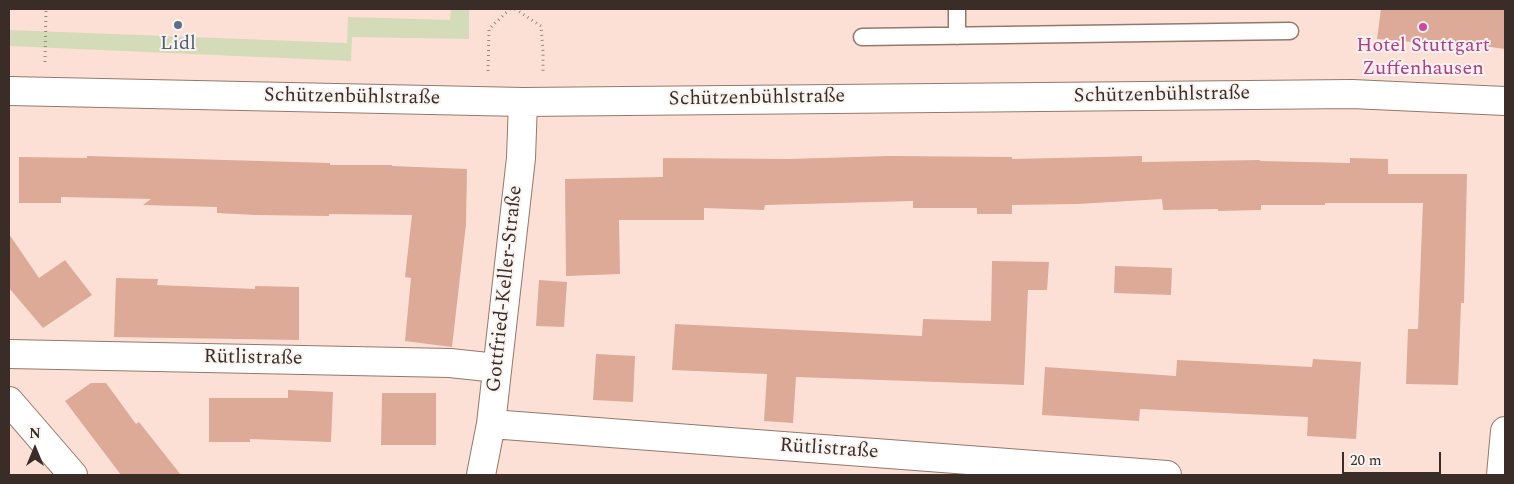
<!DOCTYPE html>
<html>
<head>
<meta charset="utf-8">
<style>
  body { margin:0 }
  #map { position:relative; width:1514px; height:484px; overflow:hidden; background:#fde0d5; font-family:Spectral,serif }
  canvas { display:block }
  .frame { position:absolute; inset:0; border:10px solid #3a2d27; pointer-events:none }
  .north { position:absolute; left:10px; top:424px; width:50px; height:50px; -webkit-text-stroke:4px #faf3f0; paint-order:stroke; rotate:0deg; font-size:14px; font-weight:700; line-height:20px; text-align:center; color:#3a2d27 }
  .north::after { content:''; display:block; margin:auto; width:18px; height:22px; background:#3a2d27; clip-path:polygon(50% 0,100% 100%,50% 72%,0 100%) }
  .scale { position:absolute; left:1342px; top:452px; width:99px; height:22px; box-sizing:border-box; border:2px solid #3a2d27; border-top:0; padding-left:6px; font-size:15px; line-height:18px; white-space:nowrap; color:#3a2d27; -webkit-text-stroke:4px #faf3f0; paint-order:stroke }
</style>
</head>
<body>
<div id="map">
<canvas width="1514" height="484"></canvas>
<div class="frame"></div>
<div class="north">N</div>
<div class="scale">20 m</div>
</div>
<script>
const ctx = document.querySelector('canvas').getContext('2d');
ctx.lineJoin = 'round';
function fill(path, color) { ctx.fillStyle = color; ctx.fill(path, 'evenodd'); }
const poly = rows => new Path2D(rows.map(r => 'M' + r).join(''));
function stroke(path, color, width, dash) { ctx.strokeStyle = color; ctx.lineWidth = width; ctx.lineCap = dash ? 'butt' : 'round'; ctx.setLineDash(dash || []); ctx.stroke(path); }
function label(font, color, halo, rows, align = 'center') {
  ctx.font = font + ' Spectral,serif'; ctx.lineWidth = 4; ctx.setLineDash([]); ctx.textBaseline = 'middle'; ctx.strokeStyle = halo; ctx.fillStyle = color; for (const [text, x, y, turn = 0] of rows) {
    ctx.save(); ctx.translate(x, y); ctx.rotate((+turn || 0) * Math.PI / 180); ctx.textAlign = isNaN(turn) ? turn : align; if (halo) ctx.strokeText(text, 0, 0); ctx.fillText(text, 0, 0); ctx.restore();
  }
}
const green = poly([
  [451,9,469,9,469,39,352,37,351,61,9,46,9,30,347,43,348,17,450,20]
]);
const building = poly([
  [1381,9,1505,9,1505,49,1447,41,1447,45,1377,39],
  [87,156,330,163,330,165,392,165,392,166,467,169,466,224,452,347,405,341,411,278,405,277,412,215,329,214,329,216,255,215,217,213,217,207,143,205,151,199,61,197,61,203,19,203,19,157,87,158],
  [888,156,1012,157,1012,159,1142,156,1142,162,1260,160,1260,161,1350,163,1350,158,1388,159,1388,174,1467,174,1464,303,1461,303,1458,385,1406,384,1408,329,1418,329,1423,203,1325,203,1325,205,1261,205,1261,210,1218,211,1218,209,1163,210,1162,199,1078,204,1012,205,1012,214,977,214,977,208,913,208,913,201,765,205,764,210,704,208,704,220,619,220,620,274,566,276,565,179,663,177,663,158,789,159],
  [9,234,39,278,65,260,92,295,43,328,9,288],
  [992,261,1049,262,1047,290,1028,290,1024,385,796,377,793,423,764,421,767,374,672,370,675,324,922,336,923,319,991,321],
  [1115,266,1172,268,1171,295,1114,293],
  [116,278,158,279,157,285,255,289,255,286,299,287,299,340,114,337],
  [539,280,567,282,564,327,536,326],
  [596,354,635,356,633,402,593,400],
  [1313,359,1361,362,1356,439,1307,436,1308,417,1140,409,1139,421,1042,415,1045,367,1176,376,1177,360,1312,367],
  [91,383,106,383,136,424,139,422,181,475,121,475,65,401],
  [288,390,333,392,331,442,250,439,250,442,209,442,209,398,288,398],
  [382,393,436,393,436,445,381,445]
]);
const path = poly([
  [515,9,541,26,543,51,543,71],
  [45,62,46,9],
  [488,71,489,29,510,9]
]);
const lane = poly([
  [957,36,957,9],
  [862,37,1290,31]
]);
const street = poly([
  [9,91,523,102,1352,94,1505,101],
  [9,354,450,363,497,368],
  [491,424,1167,475],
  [481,475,491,424,521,158,523,102],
  [1501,475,1505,431]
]);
const secondary = poly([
  [9,401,73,475]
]);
const markers = [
  [178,25,5,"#5c6f8a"],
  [1423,27,5,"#d1479c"]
];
const serviceNames = [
  ["Lidl",178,45]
];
const hotelNames = [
  ["Hotel Stuttgart",1423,47],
  ["Zuffenhausen",1423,70]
];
const streetNames = [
  ["Schützenbühlstraße",1162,96,-1],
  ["Schützenbühlstraße",352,98,1],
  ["Schützenbühlstraße",757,99,-1],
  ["Gottfried-Keller-Straße",506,289,-84],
  ["Rütlistraße",253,359,1],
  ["Rütlistraße",829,450,4]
];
fill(green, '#d3dbb9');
fill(building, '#dcaa96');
stroke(lane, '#96776a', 19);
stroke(street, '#96776a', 30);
stroke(secondary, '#96776a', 30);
stroke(path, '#9b867e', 3, [1, 4]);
stroke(lane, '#fff', 16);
stroke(street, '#fff', 28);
stroke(secondary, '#fff', 28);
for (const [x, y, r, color] of markers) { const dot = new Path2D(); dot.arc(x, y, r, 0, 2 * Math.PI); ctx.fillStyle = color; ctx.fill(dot); stroke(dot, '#faf3f0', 2); }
label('20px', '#4e5e75', '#faf3f0', serviceNames);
label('20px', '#b23c85', '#faf3f0', hotelNames);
label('20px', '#3a2d27', '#faf3f0', streetNames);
</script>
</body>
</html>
